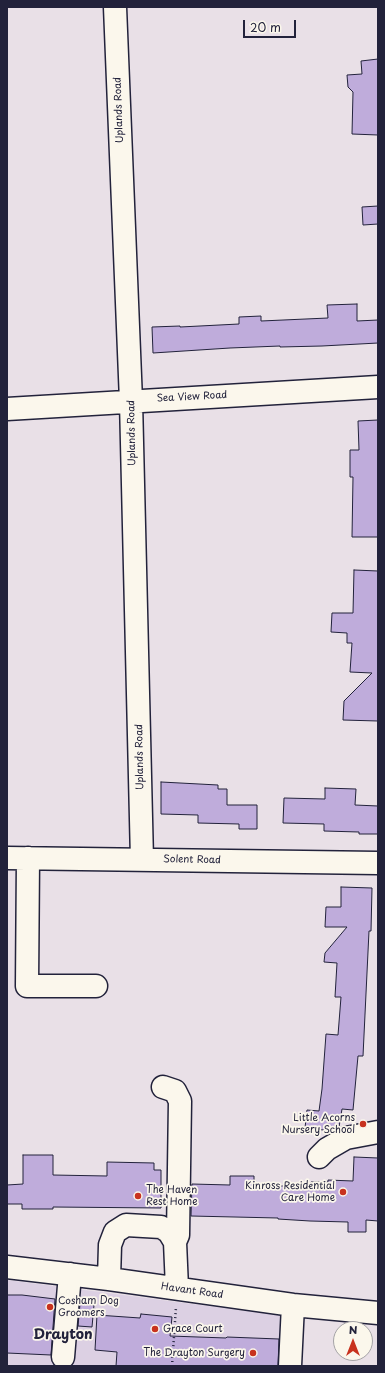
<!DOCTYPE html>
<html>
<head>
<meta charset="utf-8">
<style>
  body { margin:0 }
  #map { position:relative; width:385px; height:1373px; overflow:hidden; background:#e9e0e7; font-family:"Playpen Sans",sans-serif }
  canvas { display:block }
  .frame { position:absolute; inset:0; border:8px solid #22223b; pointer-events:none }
  .north { position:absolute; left:333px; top:1321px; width:40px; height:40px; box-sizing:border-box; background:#fbf7ec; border:1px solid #a4a2a5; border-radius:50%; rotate:0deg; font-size:11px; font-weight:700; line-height:16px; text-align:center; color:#22223b }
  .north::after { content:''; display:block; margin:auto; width:14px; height:18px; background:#c8321e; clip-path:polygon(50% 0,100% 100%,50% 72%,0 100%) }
  .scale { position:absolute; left:243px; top:20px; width:53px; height:18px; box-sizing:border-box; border:2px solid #22223b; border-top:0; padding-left:5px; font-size:12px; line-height:14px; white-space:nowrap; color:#22223b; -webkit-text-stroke:3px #fbf7ec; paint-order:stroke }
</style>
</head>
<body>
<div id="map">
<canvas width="385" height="1373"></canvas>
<div class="frame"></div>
<div class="north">N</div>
<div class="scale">20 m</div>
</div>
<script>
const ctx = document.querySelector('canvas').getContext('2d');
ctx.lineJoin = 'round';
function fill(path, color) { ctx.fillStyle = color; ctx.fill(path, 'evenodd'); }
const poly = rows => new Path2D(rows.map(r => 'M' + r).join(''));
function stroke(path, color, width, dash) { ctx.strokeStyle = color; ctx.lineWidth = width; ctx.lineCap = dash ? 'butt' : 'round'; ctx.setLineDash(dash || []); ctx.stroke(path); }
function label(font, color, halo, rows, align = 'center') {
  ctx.font = font + ' "Playpen Sans",sans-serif'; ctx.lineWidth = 3.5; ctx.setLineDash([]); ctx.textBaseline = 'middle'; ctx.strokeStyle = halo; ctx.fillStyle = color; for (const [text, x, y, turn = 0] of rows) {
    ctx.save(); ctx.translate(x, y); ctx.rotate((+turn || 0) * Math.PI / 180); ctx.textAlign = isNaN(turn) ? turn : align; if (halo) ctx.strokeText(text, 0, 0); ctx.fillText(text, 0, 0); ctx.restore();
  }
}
const built = poly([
  [7,1280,300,1318,297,1366,7,1366]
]);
const building = poly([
  [378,59,378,135,352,134,353,92,348,87,347,75,362,74,361,61,378,59],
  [378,206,378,224,363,225,362,207,378,206],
  [357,304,357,321,378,320,378,343,322,346,280,347,280,346,230,348,153,353,152,327,180,326,180,327,239,324,239,317,261,316,261,321,328,318,327,305,357,304],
  [378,420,378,537,352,537,353,477,350,477,350,450,359,450,358,421,378,420],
  [354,570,378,571,378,721,343,720,344,701,372,673,350,672,352,643,347,643,347,633,331,632,332,613,353,613,354,570],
  [161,782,218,785,218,789,227,789,227,805,257,805,257,829,239,829,239,824,198,823,198,815,161,814,161,782],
  [325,788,356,789,355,805,378,806,378,834,359,834,359,832,324,831,324,824,283,823,284,798,325,799,325,788],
  [341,887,372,888,371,931,369,931,363,1056,358,1056,353,1110,342,1109,339,1127,333,1131,305,1128,307,1110,319,1111,322,1089,326,1034,338,1035,341,997,335,997,337,963,324,962,325,953,347,927,325,927,326,907,341,907,341,887],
  [23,1155,53,1155,53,1175,107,1176,107,1162,154,1163,154,1170,161,1170,161,1208,53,1207,53,1209,22,1209,22,1204,7,1204,7,1185,23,1184,23,1155],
  [354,1157,378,1158,378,1221,366,1220,366,1232,348,1232,348,1222,310,1221,278,1219,278,1218,191,1216,192,1184,230,1185,230,1176,254,1176,254,1185,311,1187,311,1182,328,1182,328,1180,353,1181,354,1157],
  [7,1295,22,1295,55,1299,51,1355,7,1353,7,1295],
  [80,1304,94,1305,92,1327,78,1326,80,1304],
  [141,1314,172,1317,170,1336,226,1338,227,1337,279,1339,278,1366,116,1366,117,1352,95,1350,97,1315,140,1318,141,1314]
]);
const path = poly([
  [172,1366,176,1307]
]);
const minor = poly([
  [115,7,131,401,142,860],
  [7,409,378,387],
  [7,858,378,863],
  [28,858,27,986,96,986],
  [163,1087,175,1091,180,1101,178,1235,175,1242,177,1288],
  [319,1157,327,1149,346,1138,378,1132],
  [7,1267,109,1279,293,1305,378,1313],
  [109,1279,110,1245,115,1232,126,1225,161,1227,169,1232,175,1242],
  [63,1357,70,1274],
  [290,1366,293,1305]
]);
const markers = [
  [363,1124,4,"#c8321e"],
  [343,1192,4,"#c8321e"],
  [138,1196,4,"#c8321e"],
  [50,1307,4,"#c8321e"],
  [155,1329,4,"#c8321e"],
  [253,1353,4,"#c8321e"]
];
const streetNames = [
  ["Uplands Road",119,110,-92],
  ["Sea View Road",192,397,-3],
  ["Uplands Road",132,433,-91],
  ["Uplands Road",140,757,-91],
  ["Solent Road",192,860,1],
  ["Havant Road",192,1291,8]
];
const poiNames = [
  ["Little Acorns",355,1118],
  ["Nursery School",355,1130],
  ["Kinross Residential",335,1186],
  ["Care Home",335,1198],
  ["The Haven",146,1190,"left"],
  ["Rest Home",146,1202,"left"],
  ["Cosham Dog",58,1301,"left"],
  ["Groomers",58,1313,"left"],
  ["Grace Court",163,1329,"left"],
  ["The Drayton Surgery",245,1353]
];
const districtNames = [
  ["Drayton",63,1335]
];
fill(built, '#dcd0e3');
fill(building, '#bfacdb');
stroke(building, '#22223b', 1);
stroke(minor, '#22223b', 25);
stroke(path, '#22223b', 2.5, [1, 3]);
stroke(minor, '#fbf7ec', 22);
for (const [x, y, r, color] of markers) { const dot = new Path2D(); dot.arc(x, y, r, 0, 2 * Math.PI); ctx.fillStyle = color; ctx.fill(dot); stroke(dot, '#fbf7ec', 1.5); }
label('10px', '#22223b', '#fbf7ec', streetNames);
label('10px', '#22223b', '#fbf7ec', poiNames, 'right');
label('bold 14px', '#22223b', '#fbf7ec', districtNames);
</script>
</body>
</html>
